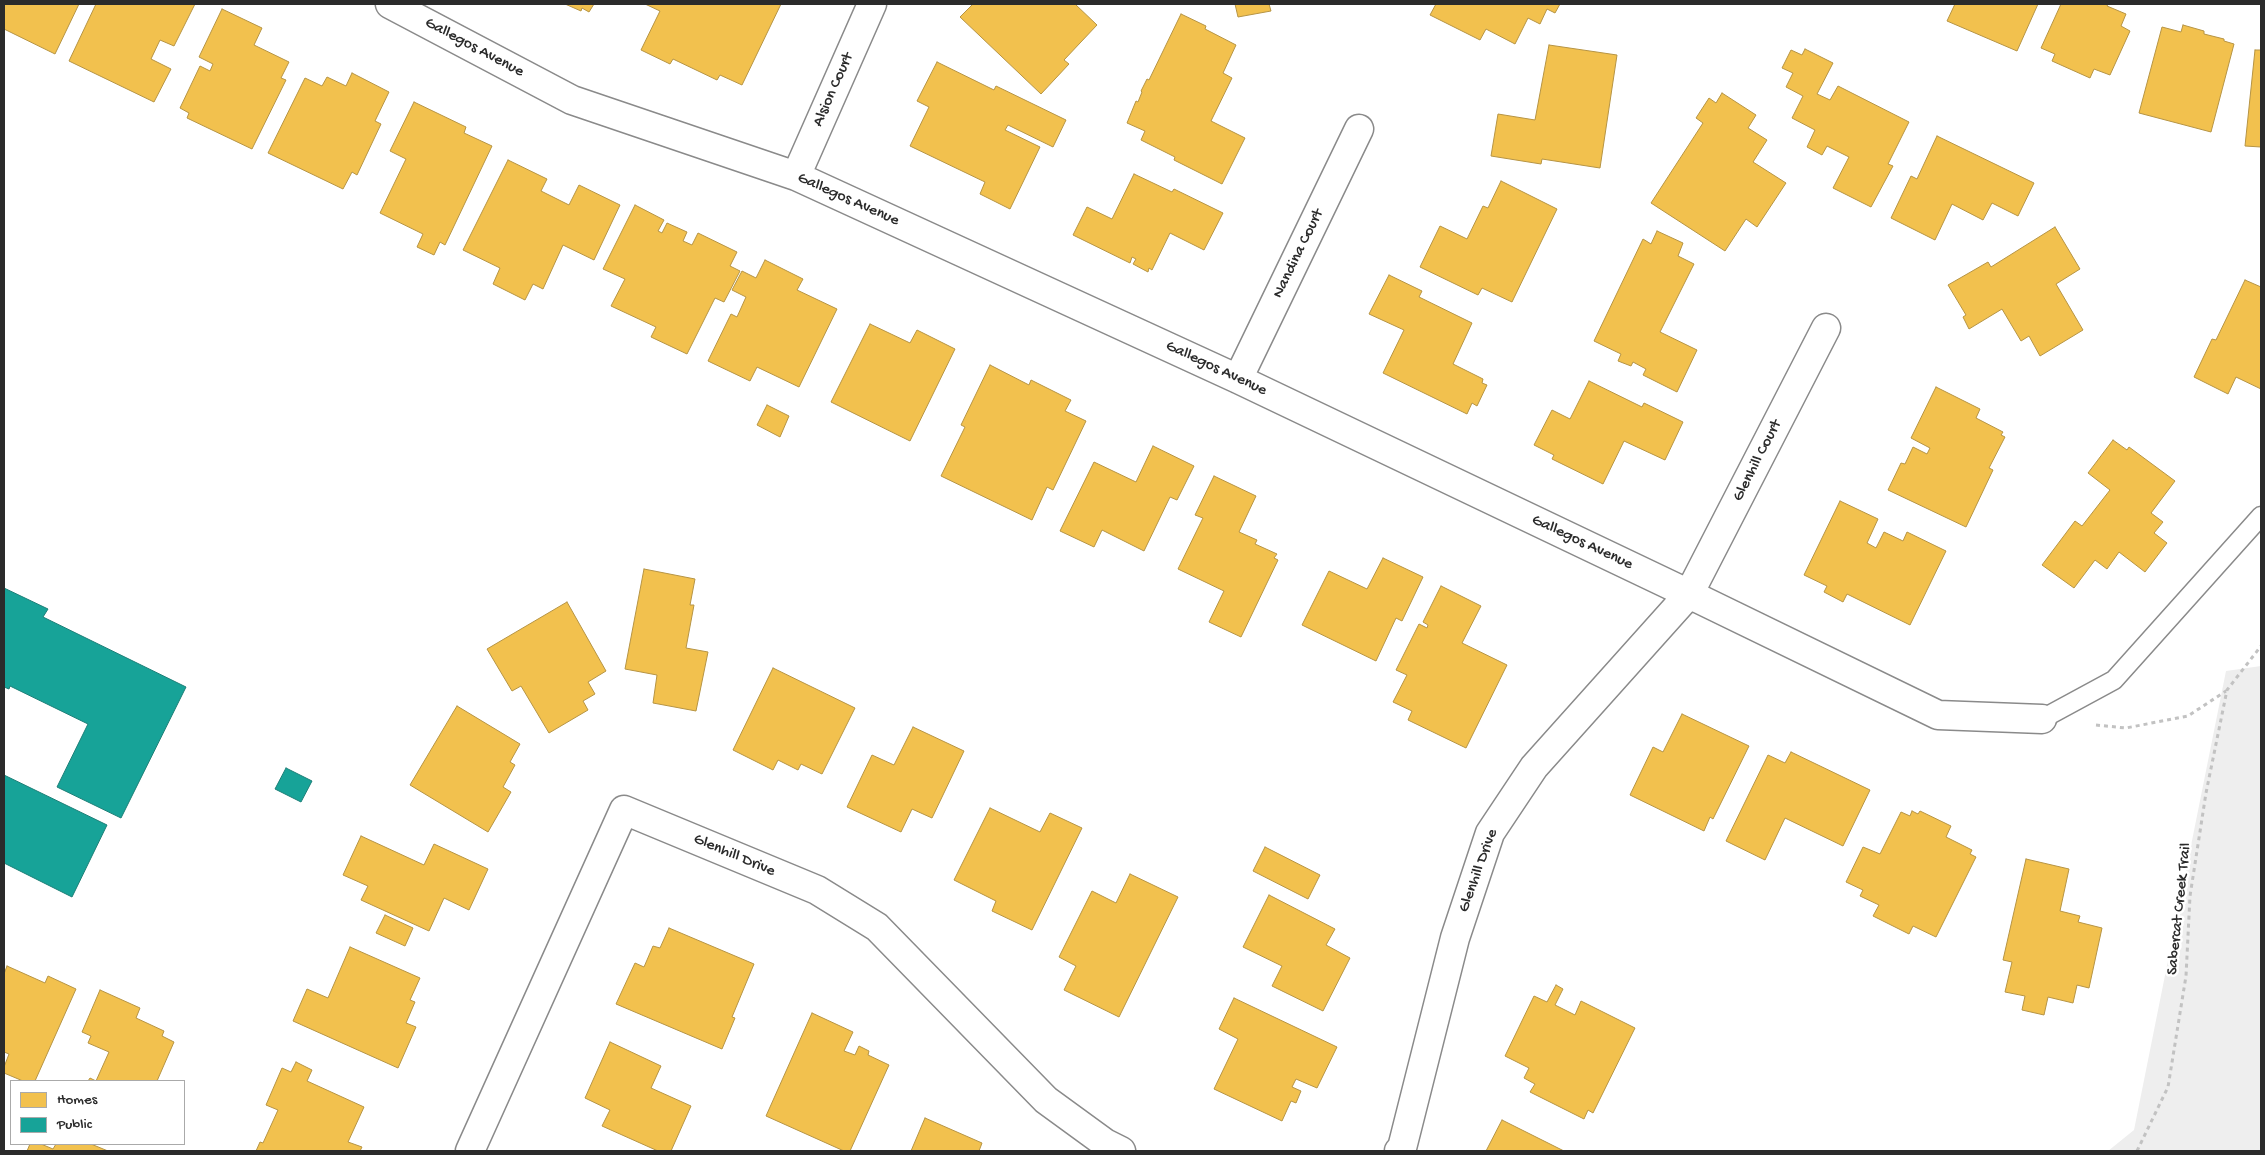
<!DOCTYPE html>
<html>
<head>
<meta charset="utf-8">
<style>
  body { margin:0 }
  #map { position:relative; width:2265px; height:1155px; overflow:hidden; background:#fff; font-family:"Gochi Hand",sans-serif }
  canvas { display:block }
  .frame { position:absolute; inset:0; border:5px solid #2b2b2b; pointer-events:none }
  .legend { position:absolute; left:10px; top:1080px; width:175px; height:65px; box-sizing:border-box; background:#fff; border:1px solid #aaa; margin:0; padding:6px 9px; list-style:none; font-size:15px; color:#2b2b2b }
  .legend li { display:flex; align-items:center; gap:10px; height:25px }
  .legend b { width:25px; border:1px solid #aaa }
</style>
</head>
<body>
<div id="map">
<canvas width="2265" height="1155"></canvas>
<div class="frame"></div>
<ul class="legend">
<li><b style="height:14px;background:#f2c14e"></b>Homes</li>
<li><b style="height:14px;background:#17a398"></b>Public</li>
</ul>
</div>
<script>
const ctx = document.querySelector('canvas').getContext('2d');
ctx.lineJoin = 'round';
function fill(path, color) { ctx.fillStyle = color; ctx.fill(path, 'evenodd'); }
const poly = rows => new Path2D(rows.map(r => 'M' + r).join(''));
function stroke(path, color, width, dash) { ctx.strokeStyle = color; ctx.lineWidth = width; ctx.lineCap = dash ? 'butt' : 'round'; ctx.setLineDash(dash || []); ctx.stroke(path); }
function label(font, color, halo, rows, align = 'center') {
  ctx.font = font + ' "Gochi Hand",sans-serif'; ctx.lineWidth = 5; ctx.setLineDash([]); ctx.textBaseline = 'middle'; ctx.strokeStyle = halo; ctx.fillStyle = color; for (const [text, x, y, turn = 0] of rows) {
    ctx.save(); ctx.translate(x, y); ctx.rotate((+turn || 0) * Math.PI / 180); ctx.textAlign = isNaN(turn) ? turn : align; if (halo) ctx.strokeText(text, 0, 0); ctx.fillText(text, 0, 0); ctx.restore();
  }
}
const built = poly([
  [2261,666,2261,1151,2108,1151,2134,1130,2226,671]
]);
const homes = poly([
  [4,4,79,4,55,54,4,29,4,4],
  [96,4,195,4,174,46,160,40,151,59,171,69,154,102,69,61,96,4],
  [565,4,594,4,589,12,582,8,581,11,565,4],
  [645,4,781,4,742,85,720,75,717,80,673,59,670,64,641,50,660,11,645,4],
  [973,4,1075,4,1097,25,1064,60,1069,64,1041,94,960,17,973,4],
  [1235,4,1269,4,1271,11,1238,17,1235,4],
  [1436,4,1560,4,1555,13,1547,9,1540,24,1528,18,1515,44,1486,29,1480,40,1430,15,1436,4],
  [1955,4,2038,4,2017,51,1947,21,1955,4],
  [2061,4,2108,4,2107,6,2126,14,2121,26,2130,31,2110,75,2094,69,2090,78,2052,61,2055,54,2041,48,2061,4],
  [222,9,262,28,254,45,289,62,281,78,286,80,252,149,187,118,189,113,180,108,200,66,210,71,213,64,199,57,222,9],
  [1181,14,1206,26,1205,29,1236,45,1223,73,1232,78,1211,121,1245,138,1222,184,1174,160,1175,157,1141,140,1145,131,1127,123,1136,101,1138,102,1142,92,1141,91,1147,79,1149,80,1181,14],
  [2183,25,2204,31,2204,34,2224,39,2224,41,2234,44,2211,132,2139,113,2162,27,2181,32,2183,25],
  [1549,45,1617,55,1600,168,1542,159,1541,164,1491,156,1498,114,1535,120,1549,45],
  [1805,49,1833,63,1817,94,1830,100,1838,86,1909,122,1888,164,1893,166,1871,207,1833,188,1849,157,1827,146,1822,155,1807,147,1815,130,1792,118,1803,96,1786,87,1793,73,1782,68,1791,50,1802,55,1805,49],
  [2255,50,2261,50,2261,147,2245,146,2255,50],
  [937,62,994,90,996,86,1066,120,1053,147,1008,125,1005,130,1040,147,1010,209,980,194,985,182,910,146,929,107,917,101,937,62],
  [352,73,389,92,375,121,381,124,357,175,352,172,343,189,268,153,305,78,322,86,327,77,346,86,352,73],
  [1722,93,1756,115,1748,128,1767,140,1753,162,1786,183,1757,227,1746,219,1725,251,1651,203,1703,123,1696,118,1709,98,1716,103,1722,93],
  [414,102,466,127,464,133,492,146,445,245,440,242,434,255,417,247,423,234,380,213,406,159,390,151,414,102],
  [1937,136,2034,183,2018,216,1992,203,1983,220,1952,204,1935,240,1891,218,1911,176,1917,179,1937,136],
  [508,160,547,179,541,191,569,205,579,185,620,205,594,260,563,245,543,289,533,284,525,300,493,284,500,268,463,250,508,160],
  [1134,174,1172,192,1174,189,1223,213,1204,250,1170,233,1152,270,1149,268,1148,272,1133,264,1136,259,1132,257,1130,263,1073,235,1087,207,1112,219,1134,174],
  [1501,181,1557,209,1512,302,1482,288,1478,295,1420,267,1440,226,1467,239,1483,206,1488,208,1501,181],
  [635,205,664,220,658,231,662,233,667,223,687,232,683,241,692,245,698,233,737,252,730,266,740,271,724,302,715,298,687,354,651,337,656,327,611,306,625,279,603,269,635,205],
  [2055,227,2080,269,2056,284,2083,330,2040,356,2029,336,2021,341,2002,309,1969,329,1963,317,1966,315,1948,285,1988,262,1991,267,2055,227],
  [1657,231,1683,243,1678,256,1694,264,1660,332,1697,350,1677,392,1643,375,1646,369,1633,362,1631,366,1618,361,1621,354,1594,341,1643,239,1651,244,1657,231],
  [765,260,803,279,797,290,837,309,799,387,757,367,750,381,708,361,731,314,737,317,746,297,732,290,742,271,756,278,765,260],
  [1389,275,1422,291,1419,297,1472,323,1453,364,1483,379,1482,383,1487,385,1477,406,1472,403,1467,414,1383,373,1404,330,1369,314,1389,275],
  [2245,280,2261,287,2261,389,2236,377,2228,394,2194,377,2212,339,2216,340,2245,280],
  [870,324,910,343,917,330,955,349,910,441,831,402,870,324],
  [990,365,1029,385,1031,380,1071,400,1065,411,1086,421,1053,490,1047,487,1032,520,941,476,965,427,961,425,990,365],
  [1589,381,1642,407,1644,403,1683,422,1665,460,1624,441,1603,484,1552,459,1554,455,1534,445,1552,410,1570,419,1589,381],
  [1936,387,1980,409,1976,418,2003,432,2001,435,2005,437,1989,468,1993,470,1966,527,1888,490,1901,463,1905,464,1913,447,1927,454,1930,448,1911,438,1936,387],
  [767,405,789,416,780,437,757,425,767,405],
  [2113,440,2127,450,2129,447,2175,481,2151,513,2163,522,2154,533,2167,543,2145,572,2119,552,2107,569,2095,560,2074,588,2042,565,2075,521,2082,526,2110,490,2088,473,2113,440],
  [1153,446,1194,466,1177,500,1170,497,1144,551,1102,530,1094,547,1060,531,1094,462,1136,482,1153,446],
  [1214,476,1256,496,1239,532,1257,540,1255,544,1277,554,1274,558,1278,560,1241,637,1209,622,1224,591,1178,569,1203,518,1195,515,1214,476],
  [1840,501,1878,519,1867,543,1876,548,1884,532,1903,541,1907,532,1946,551,1910,625,1847,594,1843,602,1824,592,1827,586,1804,575,1840,501],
  [1383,558,1423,577,1402,621,1396,618,1376,661,1302,625,1329,571,1367,589,1383,558],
  [644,569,695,579,690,605,694,605,686,648,708,652,696,711,653,703,657,675,625,669,644,569],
  [1441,586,1481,606,1462,643,1507,665,1466,748,1408,720,1412,711,1393,702,1407,675,1396,670,1419,624,1427,628,1428,625,1423,622,1441,586],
  [567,602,606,671,588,682,595,694,583,701,588,710,549,733,521,686,512,691,487,649,567,602],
  [773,668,855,708,822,774,801,764,798,770,778,760,773,770,733,750,773,668],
  [457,706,520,744,510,762,515,765,503,787,511,792,488,832,410,785,457,706],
  [1682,714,1749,746,1713,819,1710,817,1704,831,1630,795,1653,747,1663,752,1682,714],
  [913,727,964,751,932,818,912,809,901,832,847,807,872,755,894,765,913,727],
  [1791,752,1870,790,1843,846,1785,818,1765,860,1726,841,1768,755,1785,763,1791,752],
  [990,808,1040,832,1050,813,1082,828,1032,930,992,911,996,901,954,880,990,808],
  [1912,811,1918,814,1920,811,1951,826,1946,837,1972,850,1970,854,1976,857,1936,937,1913,926,1909,934,1873,916,1879,905,1860,896,1863,890,1846,882,1863,847,1880,854,1901,812,1910,816,1912,811],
  [361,836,424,865,434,844,488,869,469,910,444,898,429,931,361,900,368,886,343,875,361,836],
  [1265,847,1320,875,1308,899,1253,871,1265,847],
  [2026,859,2069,869,2060,911,2080,916,2078,922,2102,928,2089,988,2077,985,2073,1003,2048,997,2044,1015,2022,1010,2025,996,2005,992,2012,962,2003,960,2026,859],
  [1130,874,1178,897,1119,1017,1064,990,1076,966,1059,957,1092,891,1116,903,1130,874],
  [1269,895,1335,929,1326,945,1350,958,1323,1011,1272,986,1282,966,1243,947,1269,895],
  [385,915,413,928,405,946,376,933,385,915],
  [669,928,754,964,732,1017,735,1018,722,1049,616,1004,635,963,644,967,653,946,660,948,669,928],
  [350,947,420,978,410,1000,415,1002,406,1023,416,1027,398,1068,293,1021,307,989,328,998,350,947],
  [7,966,45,983,48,976,76,989,35,1081,23,1081,4,1073,4,1067,9,1054,4,1052,4,974,7,966],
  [1556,985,1563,989,1555,1005,1575,1015,1581,1001,1635,1028,1593,1113,1588,1110,1584,1119,1530,1092,1535,1084,1524,1078,1529,1068,1505,1056,1534,996,1547,1002,1556,985],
  [100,990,140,1008,136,1018,164,1031,162,1036,174,1042,157,1081,88,1081,90,1078,96,1081,109,1052,88,1043,91,1036,82,1032,100,990],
  [1234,998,1337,1047,1317,1088,1296,1079,1292,1087,1301,1091,1296,1103,1291,1101,1282,1121,1214,1089,1238,1039,1219,1029,1234,998],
  [812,1013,853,1032,844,1051,855,1055,859,1046,869,1051,868,1055,889,1065,850,1151,844,1151,766,1116,812,1013],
  [610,1042,661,1066,651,1088,691,1106,671,1151,658,1151,602,1126,610,1110,585,1098,610,1042],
  [296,1062,312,1070,307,1081,364,1107,348,1142,362,1147,360,1151,256,1151,260,1142,263,1143,278,1110,266,1105,282,1068,291,1072,296,1062],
  [925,1118,982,1143,979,1151,911,1151,925,1118],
  [1502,1120,1564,1151,1486,1151,1502,1120],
  [30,1144,41,1144,53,1149,56,1144,91,1144,108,1151,27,1151,30,1144]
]);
const public = poly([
  [4,588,48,609,43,617,186,687,121,818,57,787,88,724,10,686,9,689,4,687,4,588],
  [286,768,312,781,301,802,275,789,286,768],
  [4,775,107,825,72,897,4,863,4,775]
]);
const path = poly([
  [2096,725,2126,728,2188,716,2226,691],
  [2137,1151,2168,1087,2186,976,2190,896,2206,793,2227,690,2261,646]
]);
const service = poly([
  [2042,719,2114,680,2261,516]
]);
const minor = poly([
  [390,4,572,100,796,176,1238,379,1689,594,1938,715,2042,719],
  [796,176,872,4],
  [1238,379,1359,129],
  [470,1151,624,810,817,890,877,927,1046,1100,1105,1143,1121,1151],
  [1399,1151,1402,1148,1455,938,1490,833,1534,767,1689,594,1826,328]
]);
const streetNames = [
  ["Gallegos Avenue",474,48,28],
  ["Alsion Court",834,90,-66],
  ["Gallegos Avenue",848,200,24],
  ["Nandina Court",1299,254,-64],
  ["Gallegos Avenue",1216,369,25],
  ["Glenhill Court",1758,461,-63],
  ["Gallegos Avenue",1582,543,25],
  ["Glenhill Drive",734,856,23],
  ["Glenhill Drive",1479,871,-70],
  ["Sabercat Creek Trail",2180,909,-84]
];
fill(built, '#eee');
fill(homes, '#f2c14e');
stroke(homes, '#b69444', 1);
fill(public, '#17a398');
stroke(public, '#1d7f77', 1);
stroke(service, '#8a8a8a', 21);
stroke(minor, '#8a8a8a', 31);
stroke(path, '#c2c2c2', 3, [4, 4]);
stroke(service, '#fff', 18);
stroke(minor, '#fff', 28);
label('16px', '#2b2b2b', '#fff', streetNames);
</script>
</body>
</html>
